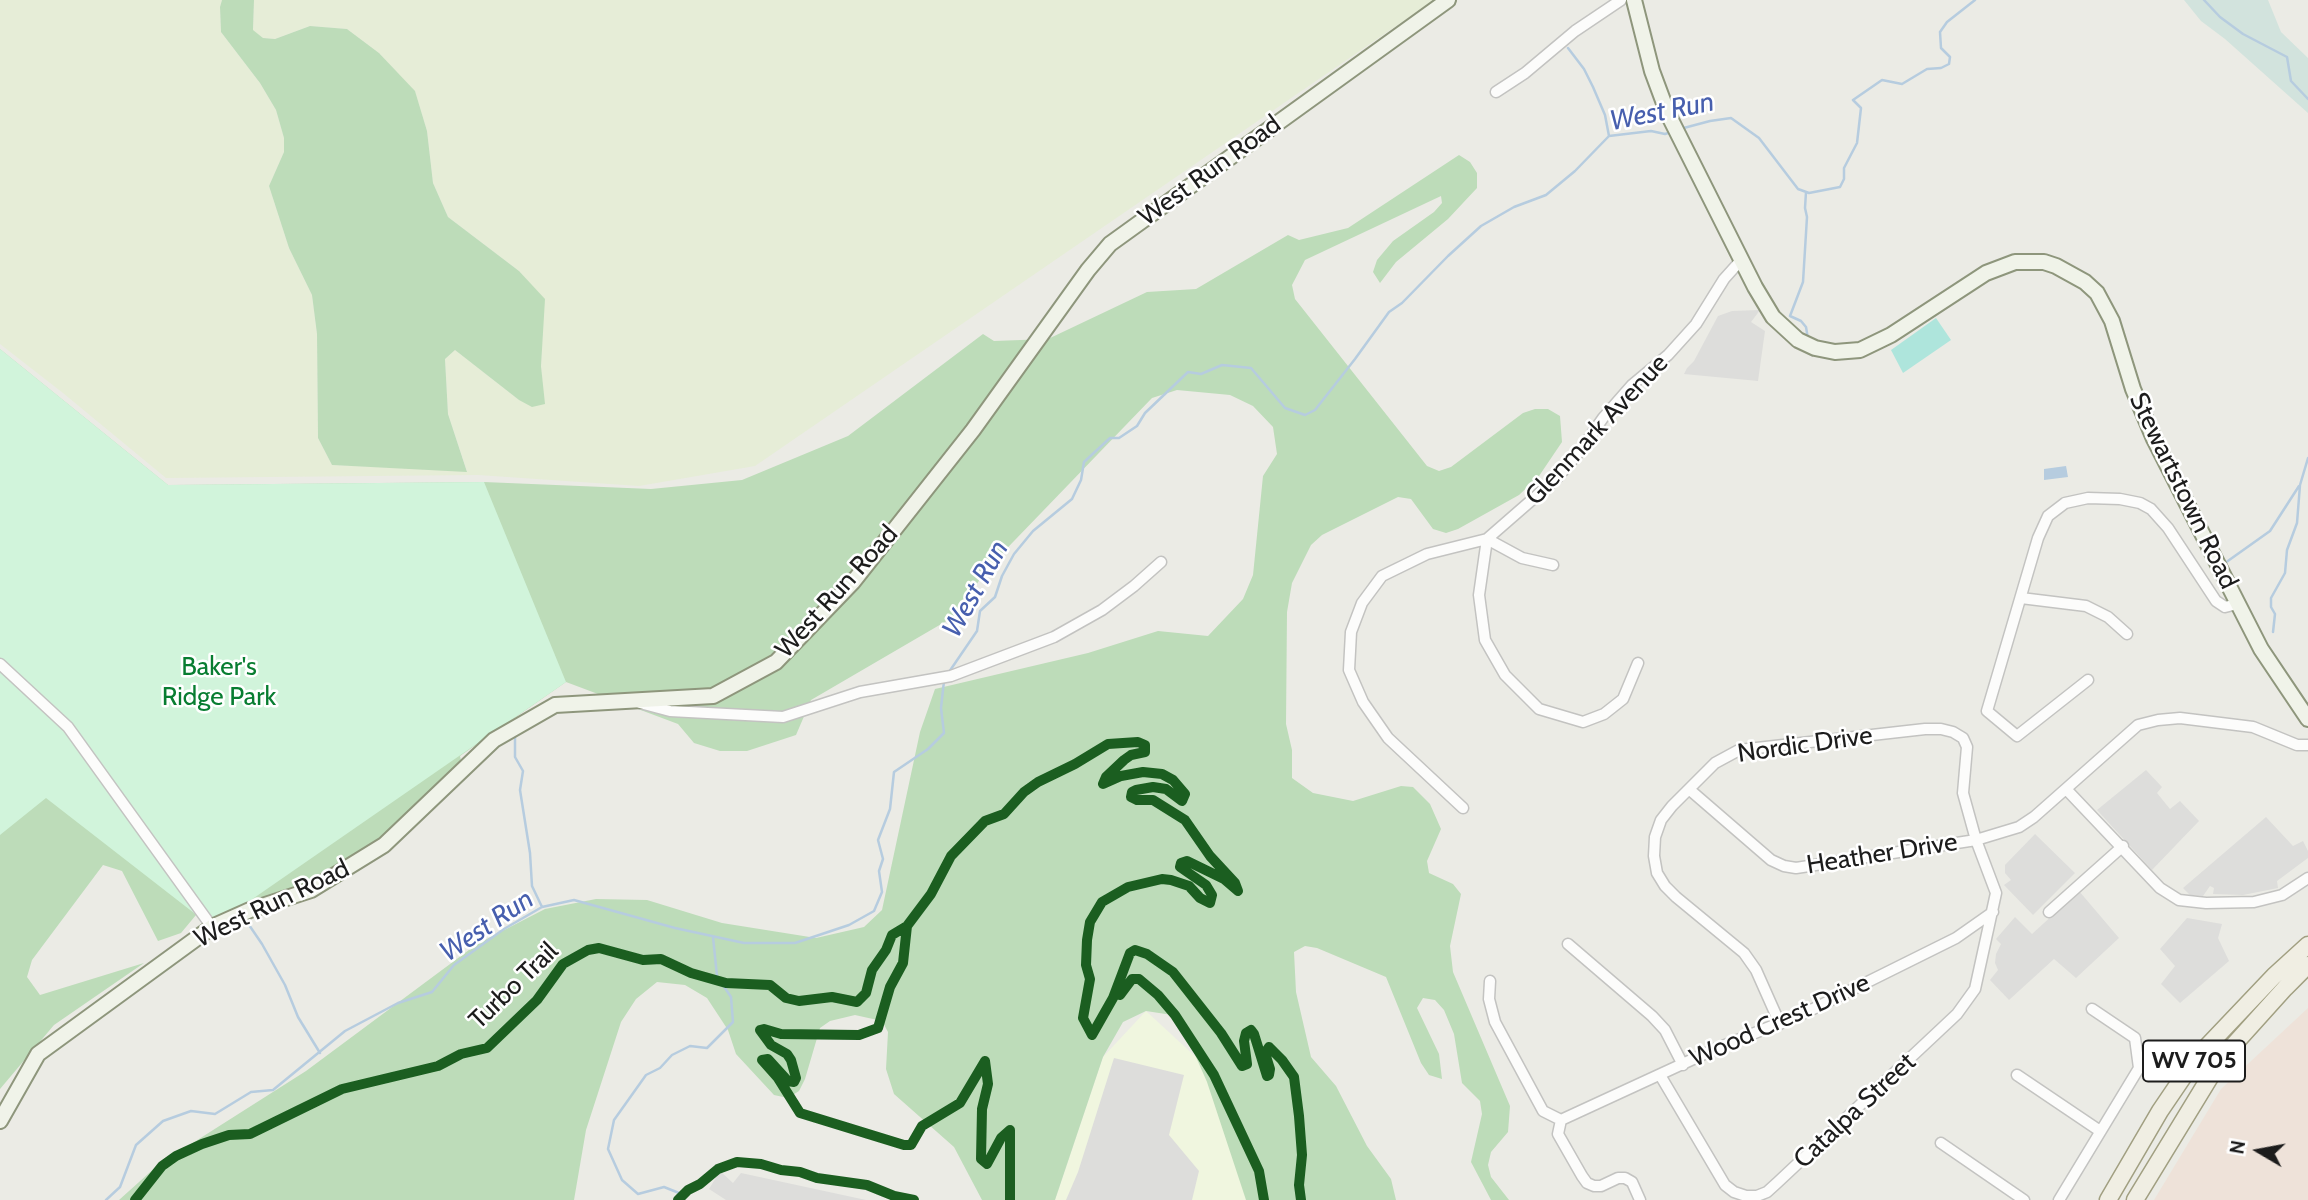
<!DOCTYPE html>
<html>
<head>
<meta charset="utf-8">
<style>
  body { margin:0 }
  #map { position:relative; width:2308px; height:1200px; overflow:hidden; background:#ebebe5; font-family:Cabin,sans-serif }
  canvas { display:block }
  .north { position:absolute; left:2224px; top:1116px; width:70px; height:70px; -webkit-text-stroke:5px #fff; paint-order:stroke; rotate:280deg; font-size:19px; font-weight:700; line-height:28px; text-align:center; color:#1c1c1c }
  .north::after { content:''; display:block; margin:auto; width:24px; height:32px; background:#1c1c1c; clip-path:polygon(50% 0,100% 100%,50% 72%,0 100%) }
</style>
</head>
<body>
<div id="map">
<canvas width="2308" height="1200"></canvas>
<div class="north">N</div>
</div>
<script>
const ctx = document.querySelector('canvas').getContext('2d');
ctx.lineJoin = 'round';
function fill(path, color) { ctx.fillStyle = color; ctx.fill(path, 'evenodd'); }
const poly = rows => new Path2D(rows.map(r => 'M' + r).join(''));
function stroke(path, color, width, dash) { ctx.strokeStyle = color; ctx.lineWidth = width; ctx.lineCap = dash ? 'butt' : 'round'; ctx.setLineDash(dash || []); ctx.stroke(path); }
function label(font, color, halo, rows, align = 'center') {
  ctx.font = font + ' Cabin,sans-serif'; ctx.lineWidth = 5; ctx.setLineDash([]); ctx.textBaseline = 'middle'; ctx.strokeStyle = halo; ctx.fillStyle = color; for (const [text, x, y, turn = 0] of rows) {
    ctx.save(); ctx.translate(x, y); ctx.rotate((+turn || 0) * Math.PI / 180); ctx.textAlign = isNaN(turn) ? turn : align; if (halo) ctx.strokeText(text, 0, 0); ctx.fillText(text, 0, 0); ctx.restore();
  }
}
const commercial = poly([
  [2308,1008,2308,1200,2154,1200,2221,1089]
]);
const education = poly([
  [1146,1011,1212,1072,1256,1200,1055,1200,1103,1057]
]);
const farmland = poly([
  [0,0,222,0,220,7,221,32,260,83,276,110,284,138,284,152,269,186,289,248,312,295,317,334,318,438,332,465,467,471,448,414,445,359,455,350,519,400,544,404,541,366,544,299,519,271,448,217,433,183,427,131,415,92,379,53,347,29,310,26,275,39,263,38,253,31,254,0,1434,0,755,466,639,486,478,475,166,478,63,393,0,344]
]);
const forest = poly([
  [222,0,254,0,253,30,263,38,275,39,310,26,347,29,379,53,415,91,427,131,433,183,448,217,519,271,545,299,541,366,545,404,532,407,519,400,455,350,445,359,448,414,467,472,332,465,318,438,317,334,312,295,289,248,269,186,284,152,284,138,276,110,260,83,221,32,220,7],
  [1459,155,1470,162,1477,173,1477,188,1448,219,1396,262,1380,283,1373,272,1377,260,1393,241,1434,212,1442,203,1441,196,1305,260,1292,285,1295,299,1427,466,1439,471,1451,467,1523,413,1535,409,1548,409,1560,416,1562,442,1539,476,1519,495,1458,529,1446,533,1433,529,1411,499,1398,497,1322,535,1311,545,1292,583,1287,612,1286,724,1292,750,1292,778,1313,793,1353,801,1401,786,1413,787,1430,804,1441,829,1427,861,1429,873,1453,884,1461,894,1450,946,1453,972,1510,1106,1508,1132,1491,1152,1488,1165,1491,1177,1509,1200,1491,1200,1471,1162,1482,1114,1480,1101,1462,1083,1454,1034,1444,1010,1435,1000,1423,998,1417,1008,1439,1054,1442,1079,1429,1075,1421,1063,1386,977,1317,948,1305,946,1294,952,1296,992,1311,1057,1336,1086,1367,1146,1391,1179,1396,1200,1246,1200,1207,1082,1192,1048,1172,1015,1146,1011,1123,1022,1103,1057,1055,1200,982,1200,954,1147,894,1094,886,1069,888,1032,882,1021,855,1015,830,1021,820,1028,805,1079,799,1091,788,1098,774,1095,736,1054,728,1030,707,998,685,985,657,982,636,999,621,1022,586,1130,574,1200,119,1200,158,1165,306,1071,477,944,545,909,596,899,647,900,722,923,816,938,864,927,882,910,920,732,935,689,1088,653,1158,631,1208,636,1243,599,1253,575,1263,476,1277,454,1273,427,1253,406,1230,395,1177,390,1152,398,987,569,955,616,811,700,796,735,747,751,720,751,694,743,678,724,566,682,460,756,462,765,366,853,297,891,247,903,212,927,196,915,181,933,158,941,122,871,103,865,32,960,27,977,40,995,144,963,54,1025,0,1089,0,349,168,485,484,482,651,489,742,480,848,436,983,334,994,341,1048,339,1147,292,1196,289,1288,235,1299,240,1348,228]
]);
const wetland = poly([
  [2184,0,2268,0,2281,32,2308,58,2308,113,2225,39,2201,21]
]);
const park = poly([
  [0,349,168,485,484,482,566,682,212,927,46,798,0,835]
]);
const pitch = poly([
  [1936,318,1951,340,1903,373,1891,350]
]);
const parking = poly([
  [1760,310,1751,322,1765,331,1758,381,1684,374,1687,368,1694,361,1718,316,1732,311],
  [2146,770,2162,787,2157,793,2170,809,2180,801,2199,821,2152,870,2097,810],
  [2266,817,2293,846,2303,841,2308,851,2308,858,2277,881,2278,888,2243,895,2213,894,2214,888,2210,886,2203,896,2190,895,2183,888],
  [2035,834,2075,873,2033,915,2004,885,2011,880,2005,873,2005,865],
  [2079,891,2119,938,2076,978,2054,959,2009,1000,1990,980,1998,970,1995,963,1996,954,2001,944,1996,939,2015,917,2032,934],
  [2187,918,2222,924,2218,938,2229,961,2180,1003,2161,984,2175,966,2160,949],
  [1114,1058,1184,1075,1169,1135,1199,1171,1192,1200,1066,1200,1078,1172],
  [720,1171,733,1183,741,1173,866,1200,726,1200,709,1189]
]);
const water = poly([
  [2066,466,2068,477,2044,480,2044,469]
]);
const stream = poly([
  [2204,0,2220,17,2243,34,2287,57,2291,81,2308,99],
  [1568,48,1584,69,1593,87,1605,115,1609,136],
  [1680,129,1710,121,1731,118,1759,138,1798,189,1809,193,1840,187,1844,179,1844,168,1857,143,1861,108,1853,100,1882,80,1902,84,1927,69,1941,68,1949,64,1950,57,1941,48,1940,32,1947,22,1975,0],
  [1806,192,1805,208,1807,217,1803,282,1790,316,1801,321,1806,327,1808,339],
  [2225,563,2270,531,2299,486],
  [2273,632,2275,614,2271,607,2271,598,2285,573,2287,550,2297,523,2300,485,2308,458],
  [949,672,977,631,980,611,995,597,1002,576,1014,554,1033,531,1072,499,1081,480,1084,462,1110,438,1119,438,1137,426,1145,413,1188,372,1201,374,1222,365,1251,368,1285,408,1305,415,1315,410,1355,359,1389,312,1402,303,1448,256,1481,226,1514,207,1546,195,1575,171,1609,136,1651,131,1665,134,1671,132],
  [515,737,515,757,523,771,520,790,530,853,532,886,542,907],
  [247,922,262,944,285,985,298,1017,320,1053],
  [684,1195,664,1187,638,1194,622,1180,608,1149,614,1120,646,1075,660,1068,672,1055,690,1046,707,1048,733,1022,731,997,717,976,713,937],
  [106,1200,120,1187,136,1145,163,1121,191,1111,215,1114,251,1092,273,1090,345,1031,398,1003,432,992,454,965,504,929,542,907,574,900,675,928,744,943,795,943,849,925,874,911,882,892,879,871,883,859,878,840,890,809,894,772,928,749,944,733,941,708,944,681]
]);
const street = poly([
  [1496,92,1525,73,1575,31,1621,0],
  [2021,598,2086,606,2108,617,2127,634],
  [1638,663,1623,699,1604,714,1583,722,1539,709,1505,675,1485,640,1479,595,1487,539,1557,478,1580,451,1603,418,1632,385,1668,355,1696,324,1724,279,1742,259],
  [0,664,68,727,212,927],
  [2088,680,2017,736,1987,711,2038,538,2048,516,2065,503,2088,498,2120,499,2140,503,2151,509,2168,528,2216,601,2225,607,2237,604],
  [640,703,670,711,783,717,860,692,951,676,1054,637,1102,610,1134,586,1161,562],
  [2066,789,2160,888,2179,900,2206,903,2254,902,2282,895,2308,878],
  [1690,790,1771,860,1784,866,1796,868,1976,840,2019,827,2034,817,2138,725,2158,720,2180,718,2253,727,2297,745,2308,745],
  [1463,808,1388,738,1363,702,1349,670,1351,632,1362,603,1382,576,1427,554,1487,539,1522,558,1553,565],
  [2049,912,2123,846],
  [1568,944,1652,1016,1665,1030,1683,1065],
  [1490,981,1489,999,1495,1022,1543,1111,1561,1120,1558,1134,1582,1176,1587,1183,1594,1186,1601,1186,1618,1178,1625,1178,1632,1182,1640,1200],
  [1660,1075,1725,1185,1734,1192,1746,1196,1757,1196,1767,1192,1778,1182,1957,1014,1975,989,1996,893,1976,840,1963,793,1967,747,1963,738,1953,732,1941,729,1925,729,1739,750,1715,763,1672,806,1661,820,1655,837,1654,856,1657,873,1665,886,1676,897,1744,953,1756,970,1780,1024],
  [2017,1075,2100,1131],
  [1561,1120,1715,1049,1807,1012,1956,938,1993,912],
  [1941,1143,2024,1200],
  [2059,1200,2139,1068,2135,1038,2092,1009]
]);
const secondary = poly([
  [1634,0,1652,71,1668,114,1755,287,1773,317,1798,340,1815,348,1835,352,1860,350,1891,335,1986,273,2015,262,2044,262,2056,266,2085,282,2097,293,2112,321,2133,389,2154,439,2261,649,2308,719],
  [0,1121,38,1054,212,927,250,910,311,890,384,845,494,740,555,705,713,696,776,662,853,582,973,430,1088,270,1110,244,1448,0]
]);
const primary = poly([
  [2108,1200,2160,1111,2196,1058,2274,976,2308,945],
  [2135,1200,2221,1059,2285,988,2308,965]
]);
const cycleway = poly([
  [1120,995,1132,979,1139,979,1158,995,1175,1015,1214,1075,1259,1171,1264,1200],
  [1092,1035,1113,998,1130,953,1135,950,1147,954,1173,972,1221,1033,1242,1066,1247,1064,1244,1041,1246,1033,1251,1030,1254,1034,1267,1076,1269,1075,1270,1069,1265,1053,1269,1047,1282,1060,1294,1077,1299,1116,1302,1155,1299,1185,1301,1200],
  [135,1200,162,1166,176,1156,202,1144,229,1135,250,1134,342,1089,438,1066,461,1054,487,1048,537,1000,563,964,588,950,599,948,643,960,661,959,691,973,726,983,770,985,786,998,799,1001,832,997,857,1002,866,993,872,970,886,950,892,935,907,926],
  [678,1200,688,1190,700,1184,718,1169,737,1162,761,1164,781,1170,800,1172,817,1178,867,1185,894,1196,914,1200],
  [1010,1200,1010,1130,1001,1138,987,1164,981,1159,982,1109,988,1084,985,1061,960,1103,922,1126,911,1145,904,1145,800,1113,778,1078,762,1060,768,1059,788,1081,794,1082,796,1078,791,1060,787,1054,771,1045,760,1030,764,1029,781,1034,859,1035,878,1028,890,987,903,963,907,926,931,894,951,856,985,821,1004,814,1024,792,1038,782,1075,764,1108,744,1138,742,1145,745,1145,752,1131,755,1124,760,1106,777,1103,784,1121,776,1143,772,1162,774,1173,780,1185,794,1182,801,1166,789,1153,787,1136,790,1132,792,1131,797,1137,800,1153,800,1185,820,1210,856,1235,883,1238,891,1224,879,1187,861,1181,863,1180,867,1206,885,1212,895,1210,903,1200,898,1189,886,1171,880,1162,879,1128,887,1102,902,1090,922,1087,940,1086,965,1090,979,1083,1018,1092,1035]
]);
const shields = [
  [2194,1061,102]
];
const shieldNames = [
  ["WV 705",2194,1061]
];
const streetNames = [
  ["West Run Road",1210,171,-36],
  ["Glenmark Avenue",1597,430,-47],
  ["Stewartstown Road",2183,491,64],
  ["West Run Road",837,592,-48],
  ["Nordic Drive",1805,745,-8],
  ["Heather Drive",1882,854,-9],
  ["West Run Road",272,904,-26],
  ["Turbo Trail",514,986,-44],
  ["Wood Crest Drive",1780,1021,-24],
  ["Catalpa Street",1855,1111,-43]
];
const parkNames = [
  ["Baker's",219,667],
  ["Ridge Park",219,697]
];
const waterNames = [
  ["West Run",1662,112,-11],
  ["West Run",976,589,-61],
  ["West Run",487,926,-34]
];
fill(commercial, '#eee2d9');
fill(education, '#f0f6df');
fill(farmland, '#e6edd7');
fill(forest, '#bddcb9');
fill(wetland, '#d2e3dd');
fill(park, '#d1f4db');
fill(pitch, '#aee5dc');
fill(parking, '#dddddb');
fill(water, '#b6ccdf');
stroke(stream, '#b6ccdf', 2.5);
stroke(street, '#c3c3c1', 13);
stroke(secondary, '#8e967c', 18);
stroke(primary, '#a19f81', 19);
stroke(street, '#fcfcfb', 10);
stroke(secondary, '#f0f3e9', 14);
stroke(primary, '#f0eee3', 16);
stroke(cycleway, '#1b5e20', 10);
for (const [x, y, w] of shields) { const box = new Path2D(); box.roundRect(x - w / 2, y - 20.5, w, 41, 5); ctx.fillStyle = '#fff'; ctx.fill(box); stroke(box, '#1c1c1c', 2); }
label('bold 24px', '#1c1c1c', null, shieldNames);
label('26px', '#1c1c1c', '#fff', streetNames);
label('26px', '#087d31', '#fff', parkNames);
label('italic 28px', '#475fae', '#fff', waterNames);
</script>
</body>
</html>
